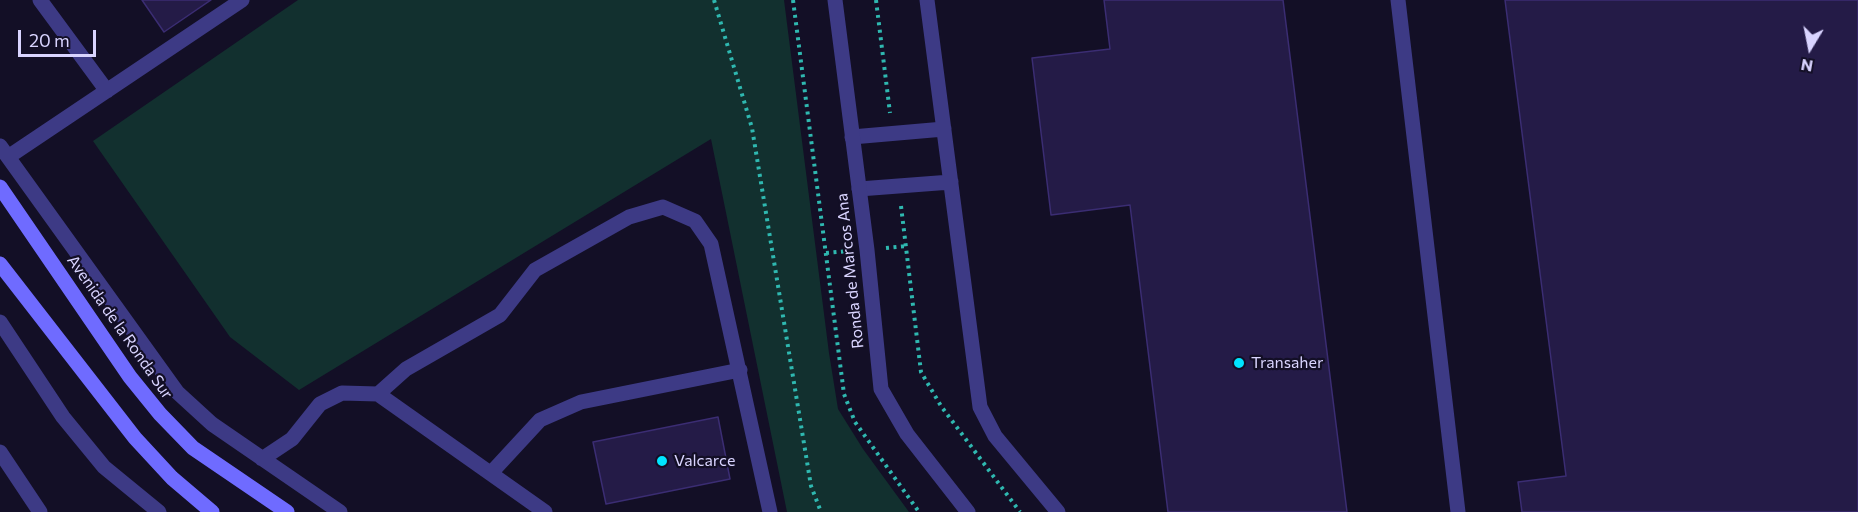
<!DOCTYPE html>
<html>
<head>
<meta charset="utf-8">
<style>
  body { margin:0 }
  #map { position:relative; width:1858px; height:512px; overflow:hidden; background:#130f26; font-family:Commissioner,sans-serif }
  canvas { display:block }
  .north { position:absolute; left:1780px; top:18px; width:60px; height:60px; -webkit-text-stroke:4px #130f26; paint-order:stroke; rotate:190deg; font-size:16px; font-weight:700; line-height:24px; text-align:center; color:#d9d4ff }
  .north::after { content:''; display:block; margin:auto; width:21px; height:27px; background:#d9d4ff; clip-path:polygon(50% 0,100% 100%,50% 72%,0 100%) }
  .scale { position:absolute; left:18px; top:30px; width:78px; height:27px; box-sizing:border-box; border:3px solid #d9d4ff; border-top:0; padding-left:8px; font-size:18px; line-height:21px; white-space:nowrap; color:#d9d4ff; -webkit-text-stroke:4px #130f26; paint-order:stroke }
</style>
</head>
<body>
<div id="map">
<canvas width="1858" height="512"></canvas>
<div class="north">N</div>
<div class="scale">20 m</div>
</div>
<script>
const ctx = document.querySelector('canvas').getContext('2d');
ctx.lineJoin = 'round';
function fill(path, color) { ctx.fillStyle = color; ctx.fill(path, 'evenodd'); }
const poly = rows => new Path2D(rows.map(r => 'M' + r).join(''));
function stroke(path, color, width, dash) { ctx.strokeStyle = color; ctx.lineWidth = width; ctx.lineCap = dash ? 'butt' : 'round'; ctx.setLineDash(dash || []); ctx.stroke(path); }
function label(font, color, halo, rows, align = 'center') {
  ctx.font = font + ' Commissioner,sans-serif'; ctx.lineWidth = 4.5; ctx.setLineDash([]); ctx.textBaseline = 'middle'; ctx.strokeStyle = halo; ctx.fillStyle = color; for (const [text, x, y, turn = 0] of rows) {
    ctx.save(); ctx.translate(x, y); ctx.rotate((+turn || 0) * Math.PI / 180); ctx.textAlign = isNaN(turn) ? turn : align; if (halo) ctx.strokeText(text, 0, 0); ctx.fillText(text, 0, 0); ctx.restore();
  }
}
const green = poly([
  [298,0,784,0,829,353,838,409,863,449,909,512,787,512,711,139,299,390,230,337,93,141]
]);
const building = poly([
  [142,0,211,0,164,32,142,0],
  [1104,0,1283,0,1347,512,1168,512,1130,205,1051,215,1032,58,1110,49,1104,0],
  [1505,0,1858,0,1858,512,1522,512,1518,482,1566,476,1505,0],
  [718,417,730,479,606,504,593,442,718,417]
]);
const path = poly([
  [714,0,752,128,811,486,821,512],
  [793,0,844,394,855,422,919,512],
  [876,0,890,113],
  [901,206,921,372,941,406,1020,512],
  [886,248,906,246],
  [826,253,849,251]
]);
const lane = poly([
  [40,0,107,91],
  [927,0,980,407,995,436,1058,512],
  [1398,0,1458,512],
  [852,137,944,129],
  [0,146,177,392,212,424,340,512],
  [8,157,242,0],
  [859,189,951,182],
  [0,322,63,417,104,467,159,512],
  [378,394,406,369,500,315,535,270,629,217,663,207,695,221,711,244,770,512],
  [0,452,40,512],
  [262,459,292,439,320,404,342,393,378,394,545,512],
  [491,473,540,420,581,402,740,370]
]);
const street = poly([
  [835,0,867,250,881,389,907,434,968,512]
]);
const secondary = poly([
  [0,187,130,377,160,414,193,448,287,512],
  [0,264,135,438,172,478,212,512]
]);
const markers = [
  [1239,363,6,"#00e5ff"],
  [662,461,6,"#00e5ff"]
];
const streetNames = [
  ["Ronda de Marcos Ana",850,271,-96],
  ["Avenida de la Ronda Sur",120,327,55]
];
const poiNames = [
  ["Transaher",1251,363],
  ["Valcarce",674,461]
];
fill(green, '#12302f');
fill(building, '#241b47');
stroke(building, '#3b2d73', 1.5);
stroke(path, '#2fb8b0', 4, [3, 4.5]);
stroke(lane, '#3d3a85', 15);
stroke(street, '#3d3a85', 15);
stroke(secondary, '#6f6bff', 15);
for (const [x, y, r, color] of markers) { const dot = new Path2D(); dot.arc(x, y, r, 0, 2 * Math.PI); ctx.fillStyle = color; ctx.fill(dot); stroke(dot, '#130f26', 2); }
label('16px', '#d9d4ff', '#130f26', streetNames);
label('16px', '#d9d4ff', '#130f26', poiNames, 'left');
</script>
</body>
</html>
